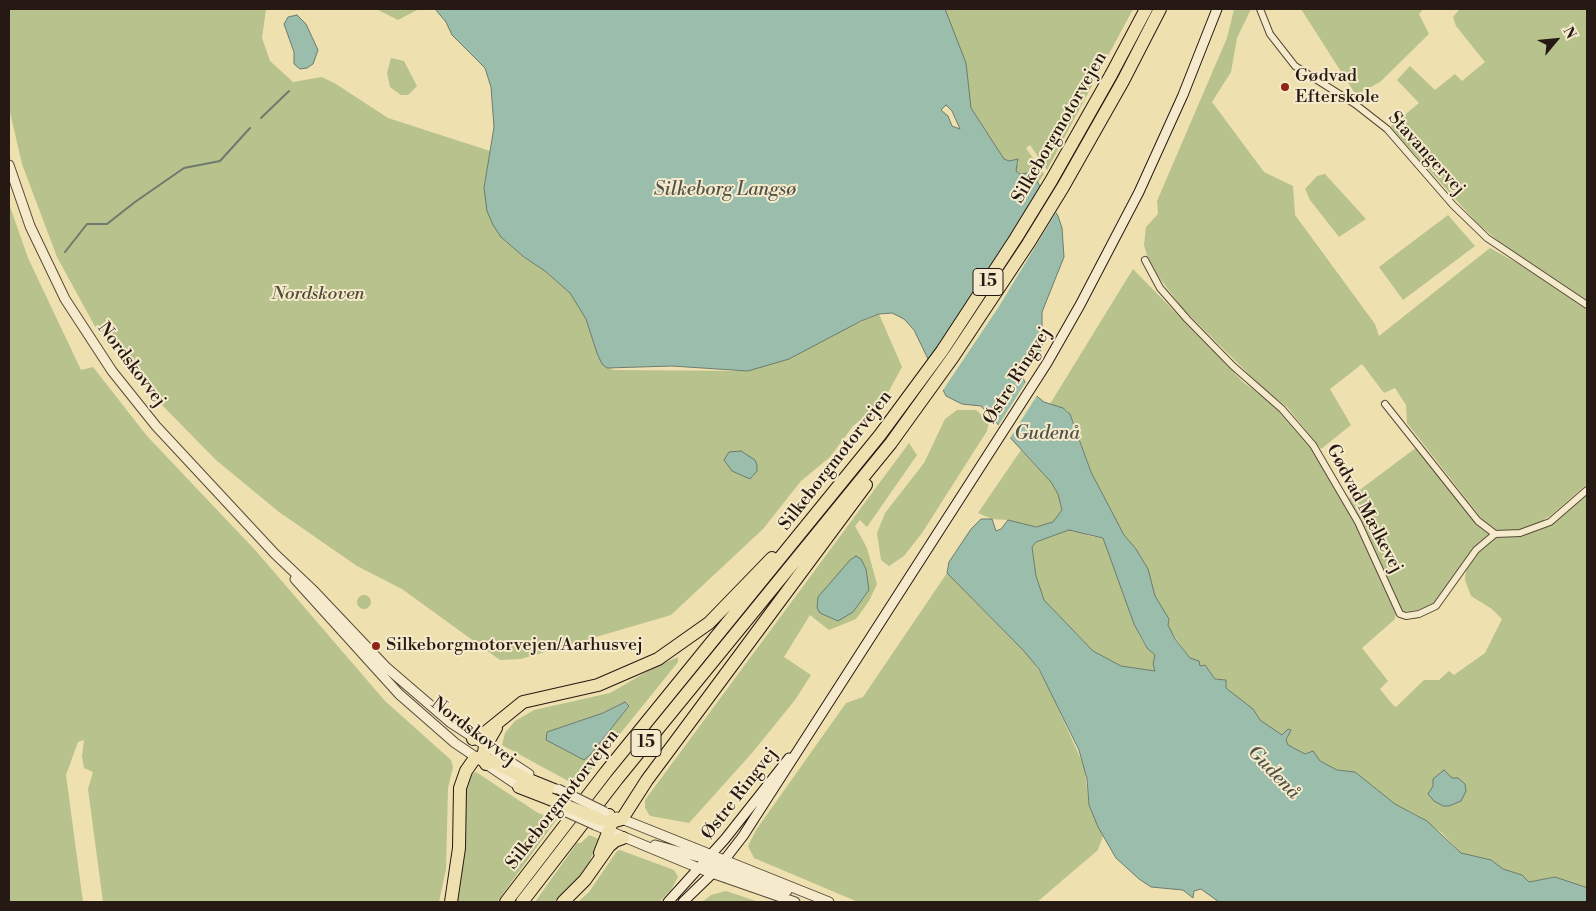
<!DOCTYPE html>
<html>
<head>
<meta charset="utf-8">
<style>
  body { margin:0 }
  #map { position:relative; width:1596px; height:911px; overflow:hidden; background:#efe0b0; font-family:"Libre Bodoni",serif }
  canvas { display:block }
  .frame { position:absolute; inset:0; border:10px solid #261812; pointer-events:none }
  .north { position:absolute; left:1531px; top:15px; width:50px; height:50px; -webkit-text-stroke:4px #f5ebcc; paint-order:stroke; rotate:62deg; font-size:14px; font-weight:700; line-height:20px; text-align:center; color:#261812 }
  .north::after { content:''; display:block; margin:auto; width:18px; height:22px; background:#261812; clip-path:polygon(50% 0,100% 100%,50% 72%,0 100%) }
</style>
</head>
<body>
<div id="map">
<canvas width="1596" height="911"></canvas>
<div class="frame"></div>
<div class="north">N</div>
</div>
<script>
const ctx = document.querySelector('canvas').getContext('2d');
ctx.lineJoin = 'round';
function fill(path, color) { ctx.fillStyle = color; ctx.fill(path, 'evenodd'); }
const poly = rows => new Path2D(rows.map(r => 'M' + r).join(''));
function stroke(path, color, width, dash) { ctx.strokeStyle = color; ctx.lineWidth = width; ctx.lineCap = dash ? 'butt' : 'round'; ctx.setLineDash(dash || []); ctx.stroke(path); }
function label(font, color, halo, rows, align = 'center') {
  ctx.font = font + ' "Libre Bodoni",serif'; ctx.lineWidth = 4; ctx.setLineDash([]); ctx.textBaseline = 'middle'; ctx.strokeStyle = halo; ctx.fillStyle = color; for (const [text, x, y, turn = 0] of rows) {
    ctx.save(); ctx.translate(x, y); ctx.rotate((+turn || 0) * Math.PI / 180); ctx.textAlign = isNaN(turn) ? turn : align; if (halo) ctx.strokeText(text, 0, 0); ctx.fillText(text, 0, 0); ctx.restore();
  }
}
const green = poly([
  [9,9,266,9,262,38,270,61,293,82,322,77,336,84,388,118,490,151,484,188,501,237,524,257,545,271,570,293,586,319,602,364,614,370,748,371,879,314,902,367,883,402,853,426,830,457,801,481,763,529,671,615,521,659,500,660,402,589,357,566,279,512,216,460,158,401,128,359,120,341,109,332,98,332,57,257,22,164,9,108],
  [376,9,419,9,398,20],
  [945,9,1133,9,1047,170,1030,145,1026,148,1044,174,1038,183,1029,173,1020,174,1016,171,1015,167,1019,163,1016,159,1009,161,1004,159,971,108,968,99,968,76],
  [1234,9,1251,9,1237,38,1231,72,1212,102,1264,172,1293,186,1295,215,1375,324,1379,336,1490,248,1526,268,1502,244,1478,224,1390,127,1419,103,1397,80,1410,66,1435,90,1455,74,1462,81,1485,62,1456,26,1453,17,1460,9,1587,9,1587,484,1550,516,1543,520,1549,526,1587,495,1587,888,1554,877,1529,882,1522,875,1503,869,1491,860,1461,853,1442,833,1417,815,1395,804,1355,772,1337,770,1320,761,1311,751,1305,754,1288,745,1286,740,1289,736,1282,736,1260,720,1253,709,1225,688,1224,679,1215,679,1205,665,1200,666,1190,658,1169,629,1167,624,1169,619,1155,598,1148,569,1136,549,1124,535,1091,472,1074,422,1067,410,1050,404,1133,269,1244,383,1267,399,1290,422,1317,455,1350,512,1396,612,1395,619,1362,648,1388,681,1380,689,1393,705,1396,707,1424,680,1439,680,1449,671,1454,675,1485,653,1502,619,1492,609,1471,596,1465,580,1466,570,1478,553,1496,537,1407,423,1406,405,1395,388,1384,393,1362,364,1330,389,1351,425,1321,449,1287,407,1264,389,1183,309,1158,276,1147,255,1144,245,1146,227,1158,214,1157,201,1227,38],
  [1301,9,1423,9,1419,14,1429,34,1380,82,1356,95],
  [391,58,404,61,417,86,408,95,401,95,390,87,387,73],
  [1325,174,1366,219,1339,237,1310,200,1305,189,1317,176],
  [9,204,28,258,81,370,93,367,147,436,256,551,385,701,451,760,453,767,448,788,446,869,439,902,103,902,88,789,93,772,84,768,82,756,84,740,78,742,66,775,83,902,9,902],
  [1448,215,1475,246,1403,300,1379,267],
  [957,410,976,410,989,422,987,431,922,533,904,556,889,566,881,560,877,533,885,513,924,463,945,419],
  [909,443,917,455,867,527,860,520,855,526,867,548,877,584,869,601,856,619,829,630,810,615,784,657,811,675,795,700,752,753,689,823,650,816,645,808,645,800],
  [1417,447,1490,533,1463,563,1434,604,1424,609,1402,612,1349,498],
  [1021,450,1051,482,1058,494,1062,510,1057,519,1047,526,1026,526,1008,520,992,519,978,513],
  [1069,530,1077,530,1090,536,1103,538,1134,624,1144,644,1155,655,1153,664,1156,671,1121,666,1093,651,1044,600,1036,576,1032,547,1036,542],
  [947,573,1031,658,1046,682,1084,766,1089,805,1103,836,1098,850,1037,902,858,902,754,858,748,846,756,830,846,703,863,697],
  '357 602a7 7 0 1 1 14 0a7 7 0 1 1-14 0Z',
  [678,657,678,662,582,781,570,782,502,745,505,733,515,721,534,710,610,693,655,667],
  [626,702,629,706,591,754,584,760,546,739,547,732,603,713],
  [476,772,538,813,557,819,497,902,455,902,466,788,471,775],
  [589,835,599,839,588,865,575,882,554,902,535,902,577,843,581,843],
  [620,850,674,870,678,877,671,890,659,902,578,902,589,892,617,851],
  [726,891,759,902,702,902,711,895]
]);
const water = poly([
  [435,9,945,9,966,63,971,108,1004,159,1009,161,1018,159,1016,171,1020,174,1029,173,1035,178,1058,216,1062,228,1064,257,1042,312,1042,348,1023,378,1028,389,1044,402,1063,408,1070,414,1091,472,1124,535,1136,549,1148,569,1155,596,1169,619,1168,625,1175,639,1190,658,1199,661,1200,666,1205,665,1215,679,1226,680,1226,688,1253,709,1260,720,1282,735,1288,729,1291,730,1286,740,1288,745,1305,754,1313,751,1320,761,1337,770,1355,772,1395,804,1427,821,1461,853,1491,860,1503,869,1522,875,1529,882,1555,877,1585,887,1587,888,1587,902,1219,902,1201,889,1194,891,1193,898,1183,890,1151,887,1139,879,1116,858,1098,827,1089,805,1087,779,1079,750,1039,669,1023,650,947,573,949,562,971,529,981,519,992,519,996,531,1001,529,1008,520,1036,527,1053,522,1062,510,1058,494,1051,482,981,406,962,404,946,396,914,330,904,319,892,313,879,314,861,321,789,359,748,371,672,366,607,368,602,364,597,353,586,319,570,293,545,271,524,257,501,237,493,225,487,211,484,188,494,127,491,87,485,68,452,35,446,22,435,9],
  [946,105,952,111,960,129,952,126,948,116,941,110,946,105],
  [1069,530,1103,538,1134,624,1147,648,1155,655,1153,664,1155,671,1121,666,1093,651,1044,600,1036,576,1032,547,1036,542,1069,530],
  [297,15,306,24,318,50,313,64,307,68,300,69,294,64,294,52,284,24,288,17,297,15],
  [741,451,755,460,757,465,757,471,750,479,732,471,724,460,729,452,741,451],
  [856,556,861,559,866,569,869,590,853,612,838,621,820,613,817,608,818,597,850,560,856,556],
  [625,702,629,706,591,754,584,760,546,740,547,732,603,713,625,702],
  [1444,770,1452,778,1458,778,1465,784,1466,791,1461,801,1449,806,1443,806,1434,801,1428,794,1433,786,1433,779,1444,770]
]);
const pier = poly([
  [1050,199,1057,211,998,308,941,393,933,376,986,299],
  [1027,380,1030,387,1038,394,1008,441,996,429]
]);
const stream = poly([
  [261,118,289,91],
  [65,252,87,224,107,224,135,202,184,168,220,161,250,128]
]);
const minor = poly([
  [1260,9,1270,34,1295,66,1355,104,1387,129,1453,205,1487,238,1587,305],
  [1145,260,1160,288,1187,319,1233,366,1282,409,1313,445,1358,522,1400,614,1406,616,1419,614,1436,606,1476,550,1495,534],
  [1385,404,1478,521,1495,534,1520,533,1550,522,1587,490]
]);
const tertiary = poly([
  [9,165,30,226,65,299,112,371,156,426,275,554,314,591,387,668,451,723,529,774],
  [295,579,399,694,455,743,523,789],
  [617,817,829,902],
  [595,825,706,871,795,902],
  [655,845,713,861],
  [700,868,714,866,787,891]
]);
const secondary = poly([
  [719,862,720,871,726,877],
  [668,902,725,839,789,758],
  [683,902,719,867,743,836,1047,363,1080,305,1139,192,1183,95,1217,9]
]);
const motorway = poly([
  [473,739,481,736,523,702,598,685,658,659,709,623,772,558],
  [486,764,483,757,485,747,496,728],
  [519,787,550,799],
  [599,819,615,821,622,819,647,780,866,485],
  [600,853,611,825,609,815],
  [451,902,459,848,460,788,466,771,475,758,483,757,527,779,569,796],
  [506,902,606,772,880,435,942,351,1016,238,1051,181,1111,75,1146,9],
  [522,902,617,779,891,443,953,357,1028,244,1063,187,1123,81,1160,9],
  [563,902,585,880,609,846,615,841,623,838]
]);
const tertiaryBridge = poly([
  [558,789,605,812],
  [564,811,595,825]
]);
const motorwayBridge = poly([
  [550,799,599,819]
]);
const markers = [
  [1285,87,5,"#8f2418"],
  [376,646,5,"#8f2418"]
];
const shields = [
  [988,282,30],
  [646,743,30]
];
const shieldNames = [
  ["15",988,282],
  ["15",646,743]
];
const poiNames = [
  ["Gødvad",1295,77],
  ["Efterskole",1295,98],
  ["Silkeborgmotorvejen/Aarhusvej",386,646]
];
const streetNames = [
  ["Silkeborgmotorvejen",1060,128,-60],
  ["Stavangervej",1426,154,48],
  ["Nordskovvej",131,365,53],
  ["Østre Ringvej",1018,376,-58],
  ["Silkeborgmotorvejen",836,461,-52],
  ["Gødvad Mælkevej",1364,509,62],
  ["Nordskovvej",473,732,37],
  ["Østre Ringvej",740,794,-52],
  ["Silkeborgmotorvejen",563,800,-52]
];
const parkNames = [
  ["Nordskoven",318,295]
];
const waterNames = [
  ["Silkeborg Langsø",725,190],
  ["Gudenå",1047,434],
  ["Gudenå",1273,773,46]
];
fill(green, '#b7c28c');
fill(water, '#9abdac');
stroke(water, '#6c7b6e', 1);
fill(pier, '#efe0b0');
stroke(stream, '#6c7b6e', 2);
stroke(minor, '#584a3a', 8);
stroke(tertiary, '#584a3a', 11);
stroke(secondary, '#261812', 11);
stroke(motorway, '#261812', 14);
stroke(minor, '#f5ebcc', 6);
stroke(tertiary, '#f5ebcc', 9);
stroke(secondary, '#f5ebcc', 9);
stroke(motorway, '#efe0b0', 12);
stroke(tertiaryBridge, '#584a3a', 11, []);
stroke(motorwayBridge, '#261812', 14, []);
stroke(tertiaryBridge, '#f5ebcc', 9);
stroke(motorwayBridge, '#efe0b0', 12);
for (const [x, y, r, color] of markers) { const dot = new Path2D(); dot.arc(x, y, r, 0, 2 * Math.PI); ctx.fillStyle = color; ctx.fill(dot); stroke(dot, '#f5ebcc', 2); }
for (const [x, y, w] of shields) { const box = new Path2D(); box.roundRect(x - w / 2, y - 13.5, w, 27, 4); ctx.fillStyle = '#f5ebcc'; ctx.fill(box); stroke(box, '#261812', 1); }
label('bold 16px', '#261812', null, shieldNames);
label('18px', '#261812', '#f5ebcc', poiNames, 'left');
label('18px', '#261812', '#f5ebcc', streetNames);
label('italic 18px', '#524b37', '#f5ebcc', parkNames);
label('italic 19px', '#4f5248', '#f5ebcc', waterNames);
</script>
</body>
</html>
